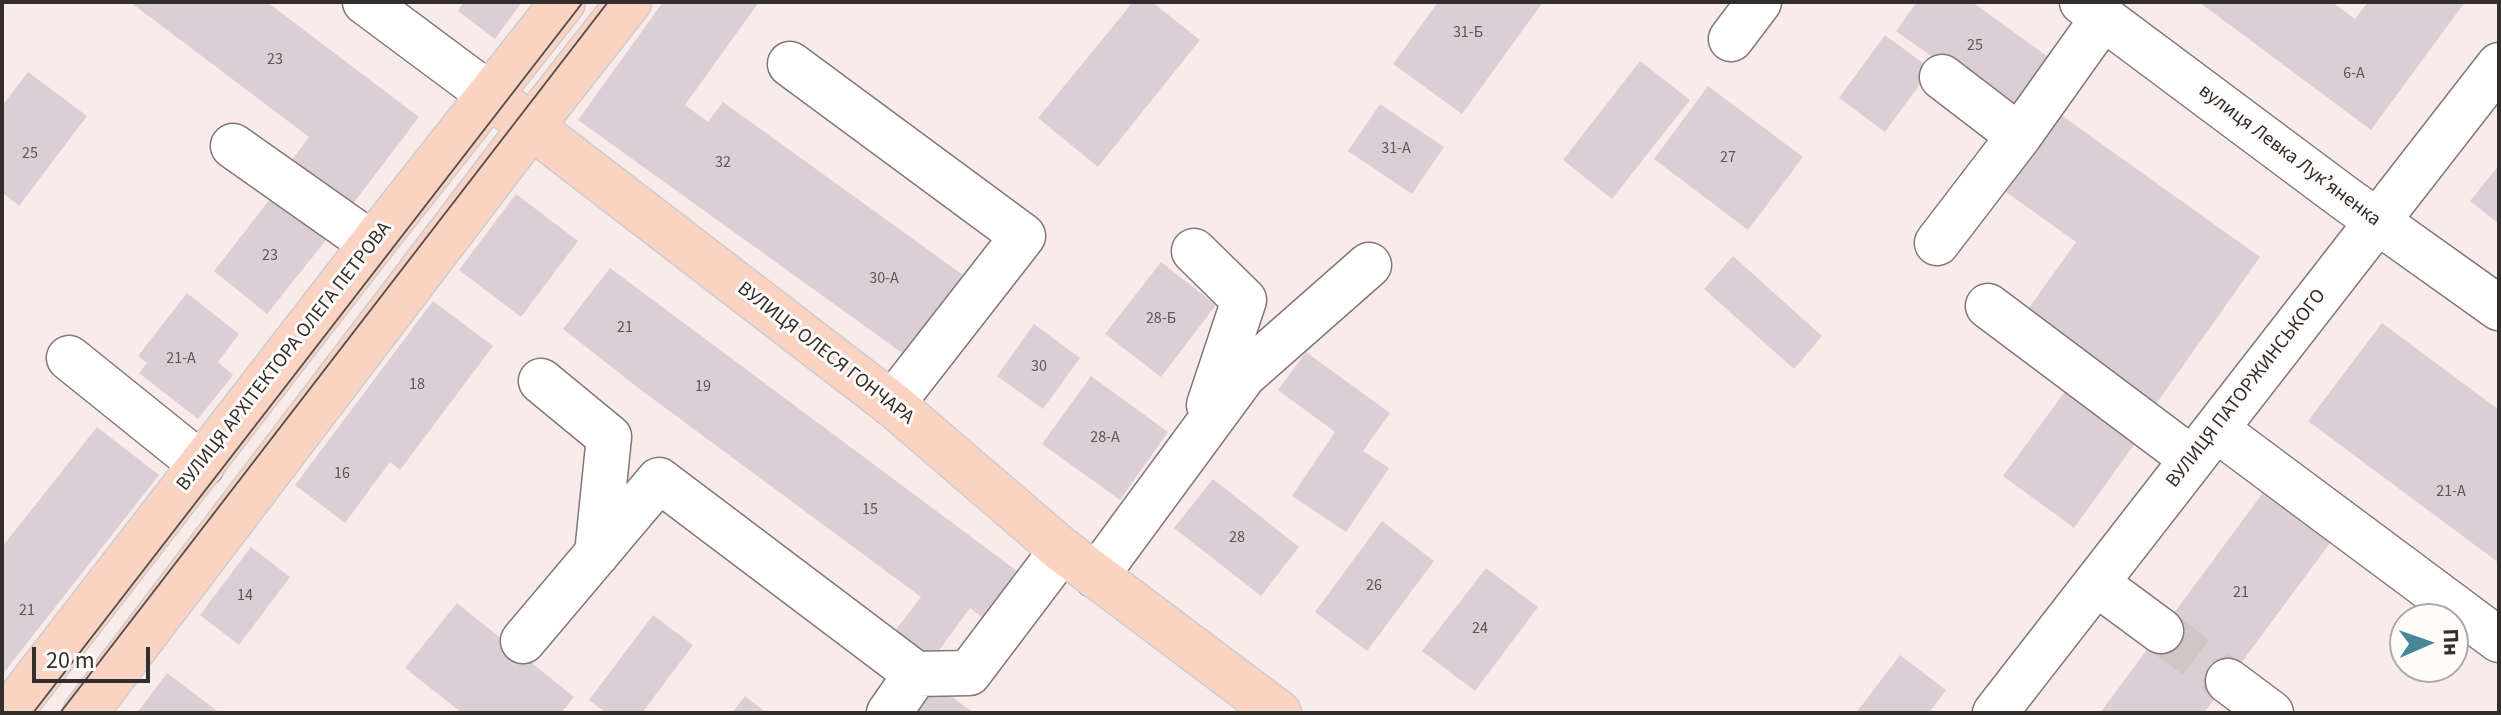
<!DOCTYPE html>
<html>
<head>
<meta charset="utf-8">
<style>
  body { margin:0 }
  #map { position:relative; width:2501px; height:715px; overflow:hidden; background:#faebeb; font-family:"Source Sans 3",sans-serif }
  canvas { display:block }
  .frame { position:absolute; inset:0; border:4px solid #332e2e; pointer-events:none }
  .north { position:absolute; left:2389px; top:603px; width:80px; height:80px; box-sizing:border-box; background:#fefbfb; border:2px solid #ada9a9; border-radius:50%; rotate:88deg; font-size:22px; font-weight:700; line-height:32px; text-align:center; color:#332e2e }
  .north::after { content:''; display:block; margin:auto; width:28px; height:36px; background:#47879a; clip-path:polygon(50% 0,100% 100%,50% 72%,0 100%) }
  .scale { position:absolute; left:32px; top:647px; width:118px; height:36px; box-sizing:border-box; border:4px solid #332e2e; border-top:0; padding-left:10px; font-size:24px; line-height:28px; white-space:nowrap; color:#332e2e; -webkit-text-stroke:6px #fefbfb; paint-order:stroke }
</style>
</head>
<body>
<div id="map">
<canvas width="2501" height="715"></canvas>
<div class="frame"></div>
<div class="north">Пн</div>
<div class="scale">20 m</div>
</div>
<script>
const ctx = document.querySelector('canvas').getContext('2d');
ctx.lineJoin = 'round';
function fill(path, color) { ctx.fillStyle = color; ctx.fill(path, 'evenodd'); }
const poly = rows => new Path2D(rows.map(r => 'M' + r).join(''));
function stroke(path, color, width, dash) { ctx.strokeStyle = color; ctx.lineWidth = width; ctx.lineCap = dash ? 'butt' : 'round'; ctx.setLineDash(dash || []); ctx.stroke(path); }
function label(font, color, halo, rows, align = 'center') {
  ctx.font = font + ' "Source Sans 3",sans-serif'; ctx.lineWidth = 6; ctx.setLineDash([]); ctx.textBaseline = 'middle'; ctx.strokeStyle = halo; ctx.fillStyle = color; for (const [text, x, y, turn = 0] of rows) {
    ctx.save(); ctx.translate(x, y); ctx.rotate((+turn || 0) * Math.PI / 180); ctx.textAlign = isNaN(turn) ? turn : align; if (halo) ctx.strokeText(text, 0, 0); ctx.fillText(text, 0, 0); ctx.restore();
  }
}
const building = poly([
  [130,2,267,2,419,117,346,213,286,168,309,137],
  [464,2,522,2,495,39,458,11],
  [663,2,759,2,685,105,708,122,723,102,963,275,905,355,578,120],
  [1133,2,1152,2,1200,40,1098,167,1038,118],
  [1438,2,1543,2,1462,114,1393,64],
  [1917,2,1972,2,2054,61,2015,116,1896,31],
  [2199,2,2332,2,2355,19,2368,2,2465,2,2371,130],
  [1885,35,1931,69,1885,132,1839,98],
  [1640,61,1690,100,1612,199,1563,160],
  [28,72,87,116,19,206,2,192,2,106],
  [1708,86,1803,157,1748,230,1654,159],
  [1380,104,1444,147,1412,194,1348,151],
  [2061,115,2260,257,2156,404,2026,312,2076,242,2006,192],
  [2499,165,2499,224,2470,201],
  [516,194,578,241,521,317,459,270],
  [271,198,326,240,267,314,214,271],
  [1733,256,1822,336,1794,369,1704,289],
  [1161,262,1216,305,1161,377,1105,334],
  [610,268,1021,574,987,621,970,608,932,660,894,632,921,597,641,390,563,329],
  [187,293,239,334,218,362,233,375,198,419,139,373,147,363,138,356],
  [433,301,493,346,400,470,390,462,345,523,295,485],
  [2382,323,2499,410,2499,563,2308,421],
  [1034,324,1080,358,1043,409,997,376],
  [1306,352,1390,413,1363,451,1389,468,1346,532,1292,496,1335,432,1278,390],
  [1091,376,1168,432,1120,500,1042,444],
  [2069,386,2139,438,2074,528,2003,476],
  [97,427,159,475,2,675,2,547],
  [1213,479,1299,547,1261,596,1174,528],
  [2268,486,2336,535,2204,713,2100,713],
  [1382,521,1434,561,1367,651,1315,612],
  [251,547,290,577,239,645,200,615],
  [1486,568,1538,607,1475,691,1422,651],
  [457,603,574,697,561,713,462,713,405,668],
  [653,615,693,645,642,713,606,713,589,700],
  [1900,655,1946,690,1929,713,1856,713],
  [167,673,220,713,137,713],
  [933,683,971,711,970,713,910,713],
  [745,696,767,713,732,713]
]);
const minorTunnel = poly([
  [2161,631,2228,681]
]);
const minor = poly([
  [365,2,490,95],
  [2082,2,2346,199,2499,308],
  [1731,39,1759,2],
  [790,64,1023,236,892,404],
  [1942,77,2019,136],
  [233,146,372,244],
  [1937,243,2019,136,2103,18],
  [1194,251,1244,300,1209,405],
  [1988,306,2192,459],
  [69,358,202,465],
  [541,381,609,437,597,554],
  [2217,430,2499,640],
  [1096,576,1244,375,1369,265],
  [2096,583,2161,631],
  [523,641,659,480,916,674],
  [2228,681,2271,713],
  [889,713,916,674,969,673,1062,550],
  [1995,713,2499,65]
]);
const major = poly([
  [490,95,892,404,1062,550,1279,713],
  [9,713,372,244,563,2],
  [85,713,531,127,629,2]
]);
const tram = poly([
  [33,713,583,2],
  [60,713,608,2]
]);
const numberNames = [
  ["31-Б",1468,33],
  ["25",1975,46],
  ["23",275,60],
  ["6-А",2354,74],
  ["31-А",1396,149],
  ["25",30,154],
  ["27",1728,158],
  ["32",723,163],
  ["23",270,256],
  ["30-А",884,279],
  ["28-Б",1161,319],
  ["21",625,328],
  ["21-А",181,359],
  ["30",1039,367],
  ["18",417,385],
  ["19",703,387],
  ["28-А",1105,438],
  ["16",342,474],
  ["21-А",2451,492],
  ["15",870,510],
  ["28",1237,538],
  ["26",1374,586],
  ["21",2241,593],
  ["14",245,596],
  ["21",27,611],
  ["24",1480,629]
];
const streetNames = [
  ["вулиця Левка Лукʼяненка",2289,156,37],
  ["ВУЛИЦЯ ОЛЕСЯ ГОНЧАРА",825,354,38],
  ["ВУЛИЦЯ АРХІТЕКТОРА ОЛЕГА ПЕТРОВА",285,357,-52],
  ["ВУЛИЦЯ ПАТОРЖИНСЬКОГО",2247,389,-52]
];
fill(building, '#dbcfd5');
stroke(minorTunnel, '#d2c5c5', 44, [44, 22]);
stroke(minor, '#847777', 47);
stroke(major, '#cecdcd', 47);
stroke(minor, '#fff', 44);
stroke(major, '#fad3c2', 44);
stroke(tram, '#575050', 2);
label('16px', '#5d5658', null, numberNames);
label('20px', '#332e2e', '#fefbfb', streetNames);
</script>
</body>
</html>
